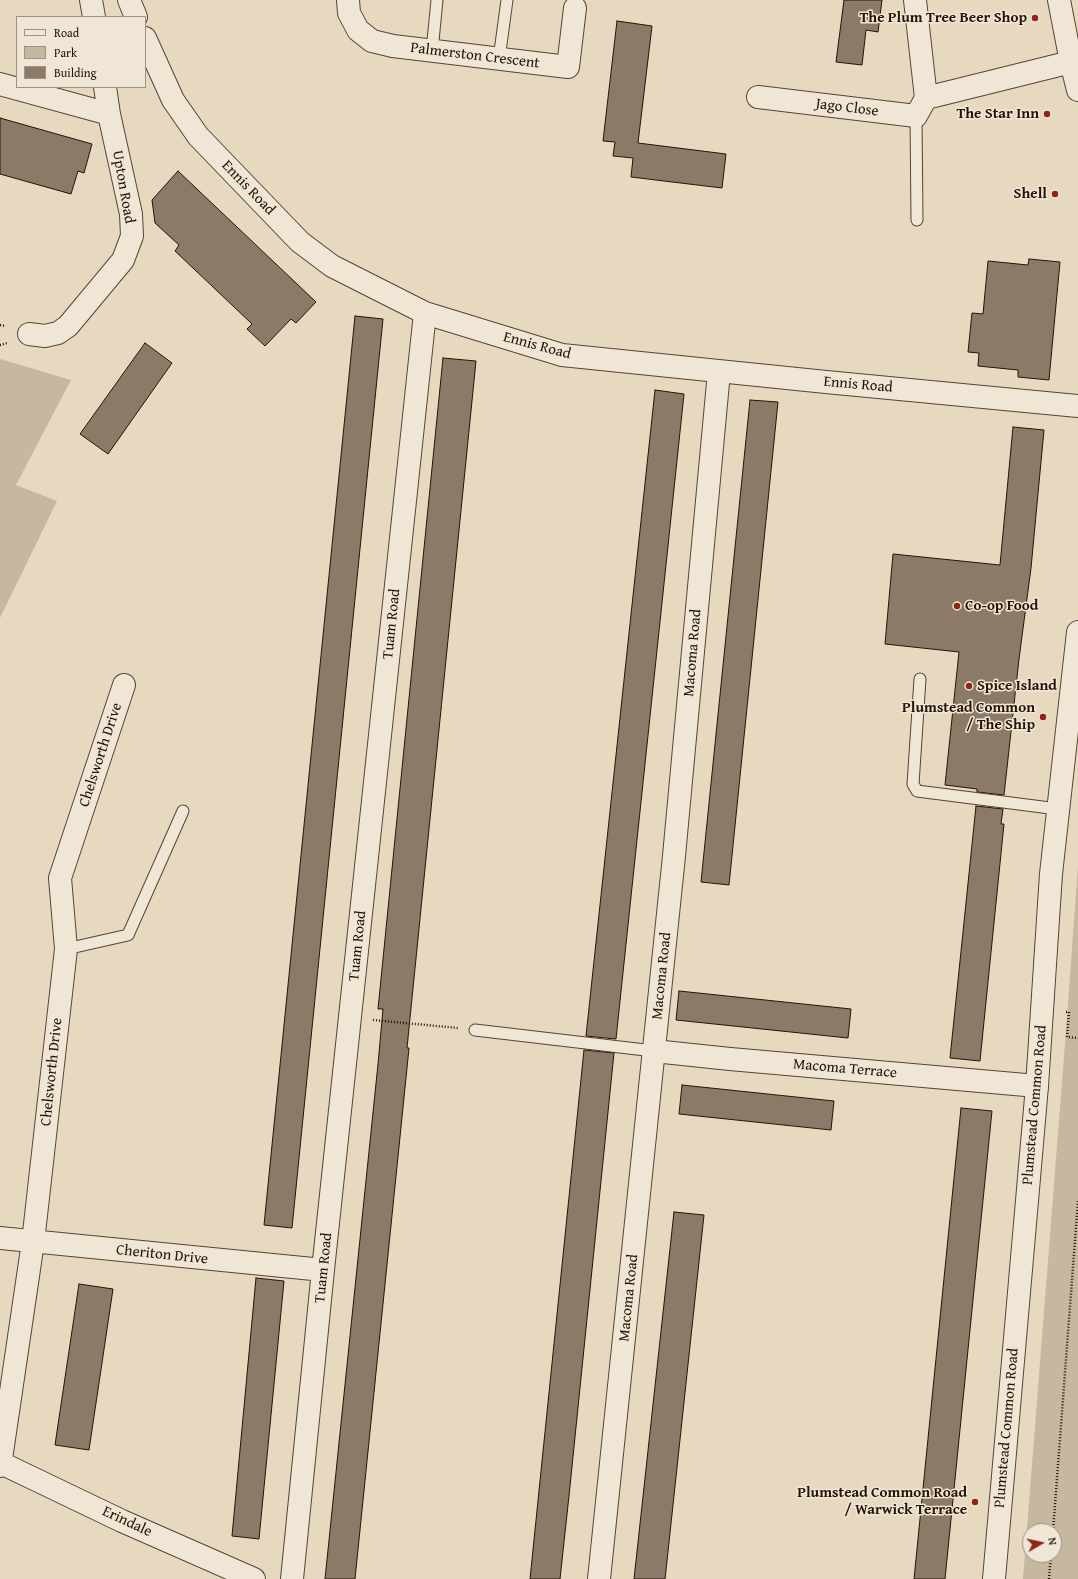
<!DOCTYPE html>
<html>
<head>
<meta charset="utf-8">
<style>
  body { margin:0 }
  #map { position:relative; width:1078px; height:1579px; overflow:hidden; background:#e7d9c0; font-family:"Gentium Book Plus",serif }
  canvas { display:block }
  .legend { position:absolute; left:16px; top:16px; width:130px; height:72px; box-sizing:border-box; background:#efe6d6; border:1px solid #9f9283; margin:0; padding:5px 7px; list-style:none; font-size:12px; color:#261306 }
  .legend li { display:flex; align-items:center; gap:8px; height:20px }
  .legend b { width:20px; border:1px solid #9f9283 }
  .north { position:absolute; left:1022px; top:1523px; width:40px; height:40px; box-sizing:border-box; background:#efe6d6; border:1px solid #9f9283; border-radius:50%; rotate:81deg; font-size:11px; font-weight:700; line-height:16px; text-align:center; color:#261306 }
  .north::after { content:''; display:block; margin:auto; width:14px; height:18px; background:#8f2418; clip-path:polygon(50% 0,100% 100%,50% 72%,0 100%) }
</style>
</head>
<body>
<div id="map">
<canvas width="1078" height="1579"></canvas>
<ul class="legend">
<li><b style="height:5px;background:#efe6d6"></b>Road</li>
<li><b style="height:11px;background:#c6b7a0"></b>Park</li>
<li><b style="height:11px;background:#8a7a67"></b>Building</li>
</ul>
<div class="north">N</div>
</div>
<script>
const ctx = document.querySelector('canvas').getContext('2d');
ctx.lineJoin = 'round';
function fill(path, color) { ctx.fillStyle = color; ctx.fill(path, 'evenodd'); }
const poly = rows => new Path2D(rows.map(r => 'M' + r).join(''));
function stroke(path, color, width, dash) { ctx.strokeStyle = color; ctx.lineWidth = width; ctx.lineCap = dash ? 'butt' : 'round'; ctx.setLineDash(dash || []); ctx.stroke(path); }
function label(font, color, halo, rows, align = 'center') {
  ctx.font = font + ' "Gentium Book Plus",serif'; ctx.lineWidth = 3; ctx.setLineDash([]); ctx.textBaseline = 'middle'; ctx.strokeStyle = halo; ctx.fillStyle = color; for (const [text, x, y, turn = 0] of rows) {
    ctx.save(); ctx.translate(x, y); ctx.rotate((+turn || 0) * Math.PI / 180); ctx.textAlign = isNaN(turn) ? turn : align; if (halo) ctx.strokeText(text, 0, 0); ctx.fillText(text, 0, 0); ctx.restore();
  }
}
const green = poly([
  [0,359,71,380,16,485,57,501,0,618],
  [1078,866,1078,1579,1023,1579,1065,1044],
  [1030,1531,1054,1531,1054,1555,1030,1555]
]);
const building = poly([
  [844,0,882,0,878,32,866,30,862,65,836,62,844,0],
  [617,21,652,26,638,143,726,154,722,188,631,177,633,158,613,156,615,142,603,141,617,21],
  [0,118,92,144,84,173,78,171,71,194,0,174,0,118],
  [178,171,316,302,296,323,291,319,265,346,247,329,252,324,175,251,179,245,155,223,152,200,178,171],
  [1029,259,1060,262,1049,380,1018,377,1018,370,978,366,979,353,968,352,972,313,983,314,988,261,1028,265,1029,259],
  [355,316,383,319,292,1228,264,1225,355,316],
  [145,343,172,363,108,454,80,434,145,343],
  [443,358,476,361,407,1048,409,1048,407,1068,355,1579,325,1579,378,1064,383,1009,378,1009,380,989,443,358],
  [655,390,684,394,616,1039,586,1036,655,390],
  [750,400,778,402,729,885,701,882,750,400],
  [1013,427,1044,430,1031,568,1019,659,1004,795,977,792,977,789,945,785,959,652,885,644,893,554,1000,565,1013,427],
  [976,806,1003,809,1001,824,1004,824,980,1061,950,1058,976,806],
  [679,991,851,1009,848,1038,676,1020,679,991],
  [584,1050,614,1053,569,1496,560,1579,530,1579,584,1050],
  [682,1085,834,1101,831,1130,679,1114,682,1085],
  [961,1108,992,1111,980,1230,945,1579,914,1579,961,1108],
  [674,1212,704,1215,667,1561,665,1579,634,1579,674,1212],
  [256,1278,284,1281,259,1539,232,1536,256,1278],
  [79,1284,113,1289,89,1450,55,1445,79,1284]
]);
const path = poly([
  [0,325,6,326],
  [0,345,7,343],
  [1066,1012,1069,1012,1067,1037,1078,1038],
  [373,1020,458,1028],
  [1053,1531,1078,1201],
  [1049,1579,1051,1555]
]);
const service = poly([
  [432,51,437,0],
  [499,59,507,0],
  [916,116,917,220],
  [920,679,913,784,917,791,1058,809],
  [66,949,128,935,183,811],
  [475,1030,654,1051]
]);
const minor = poly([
  [91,0,94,17],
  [129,0,136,17],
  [348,0,349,13,358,30,372,41,393,46,568,67,575,8],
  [915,0,926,98],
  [145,38,173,100,198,136,300,242,332,266,425,313,562,355,826,382,1078,406],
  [0,84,109,114],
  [758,97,916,116,926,98,1071,62],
  [29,334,45,336,58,333,68,326,123,260,132,236,131,214,109,114,105,87],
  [654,1051,730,1059,1037,1086],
  [0,1238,323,1270],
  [1,1463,122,1521,254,1579],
  [0,1466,33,1242,66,949,60,878,124,685],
  [292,1579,323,1270,425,313],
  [599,1579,674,856,719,372]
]);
const tertiary = poly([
  [1059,0,1071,62,1078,90],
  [994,1579,1037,1086,1051,874,1078,632]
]);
const markers = [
  [1035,18,4,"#8f2418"],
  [1047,114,4,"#8f2418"],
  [1055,194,4,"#8f2418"],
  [957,606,4,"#8f2418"],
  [969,686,4,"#8f2418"],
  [1043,717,4,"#8f2418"],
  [975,1502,4,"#8f2418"]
];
const poiNames = [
  ["The Plum Tree Beer Shop",1027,18],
  ["The Star Inn",1039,114],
  ["Shell",1047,194],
  ["Co-op Food",965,606,"left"],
  ["Spice Island",977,686,"left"],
  ["Plumstead Common",1035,708],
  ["/ The Ship",1035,725],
  ["Plumstead Common Road",967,1493],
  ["/ Warwick Terrace",967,1510]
];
const streetNames = [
  ["Palmerston Crescent",475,56,7],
  ["Jago Close",847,108,7],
  ["Upton Road",123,187,80],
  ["Ennis Road",248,188,46],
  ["Ennis Road",537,346,15],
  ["Ennis Road",858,385,5],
  ["Tuam Road",392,624,-84],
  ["Macoma Road",693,653,-85],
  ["Chelsworth Drive",101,755,-72],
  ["Tuam Road",358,946,-84],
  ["Macoma Road",662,976,-84],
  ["Macoma Terrace",845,1069,5],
  ["Chelsworth Drive",52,1072,-84],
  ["Plumstead Common Road",1035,1105,-85],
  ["Cheriton Drive",162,1255,6],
  ["Tuam Road",324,1268,-84],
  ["Macoma Road",629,1298,-84],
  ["Plumstead Common Road",1007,1428,-85],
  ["Erindale",127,1522,25]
];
fill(green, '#c6b7a0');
fill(building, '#8a7a67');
stroke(building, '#261306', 1);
stroke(service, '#564434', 13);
stroke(minor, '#564434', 24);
stroke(tertiary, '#564434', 24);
stroke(path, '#261306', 2.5, [1, 2]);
stroke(service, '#efe6d6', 11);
stroke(minor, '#efe6d6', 22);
stroke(tertiary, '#efe6d6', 22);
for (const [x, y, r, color] of markers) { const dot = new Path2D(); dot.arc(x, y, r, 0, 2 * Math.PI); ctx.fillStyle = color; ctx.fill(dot); stroke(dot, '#efe6d6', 1.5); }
label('bold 15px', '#261306', '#efe6d6', poiNames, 'right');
label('15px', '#261306', '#efe6d6', streetNames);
</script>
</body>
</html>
